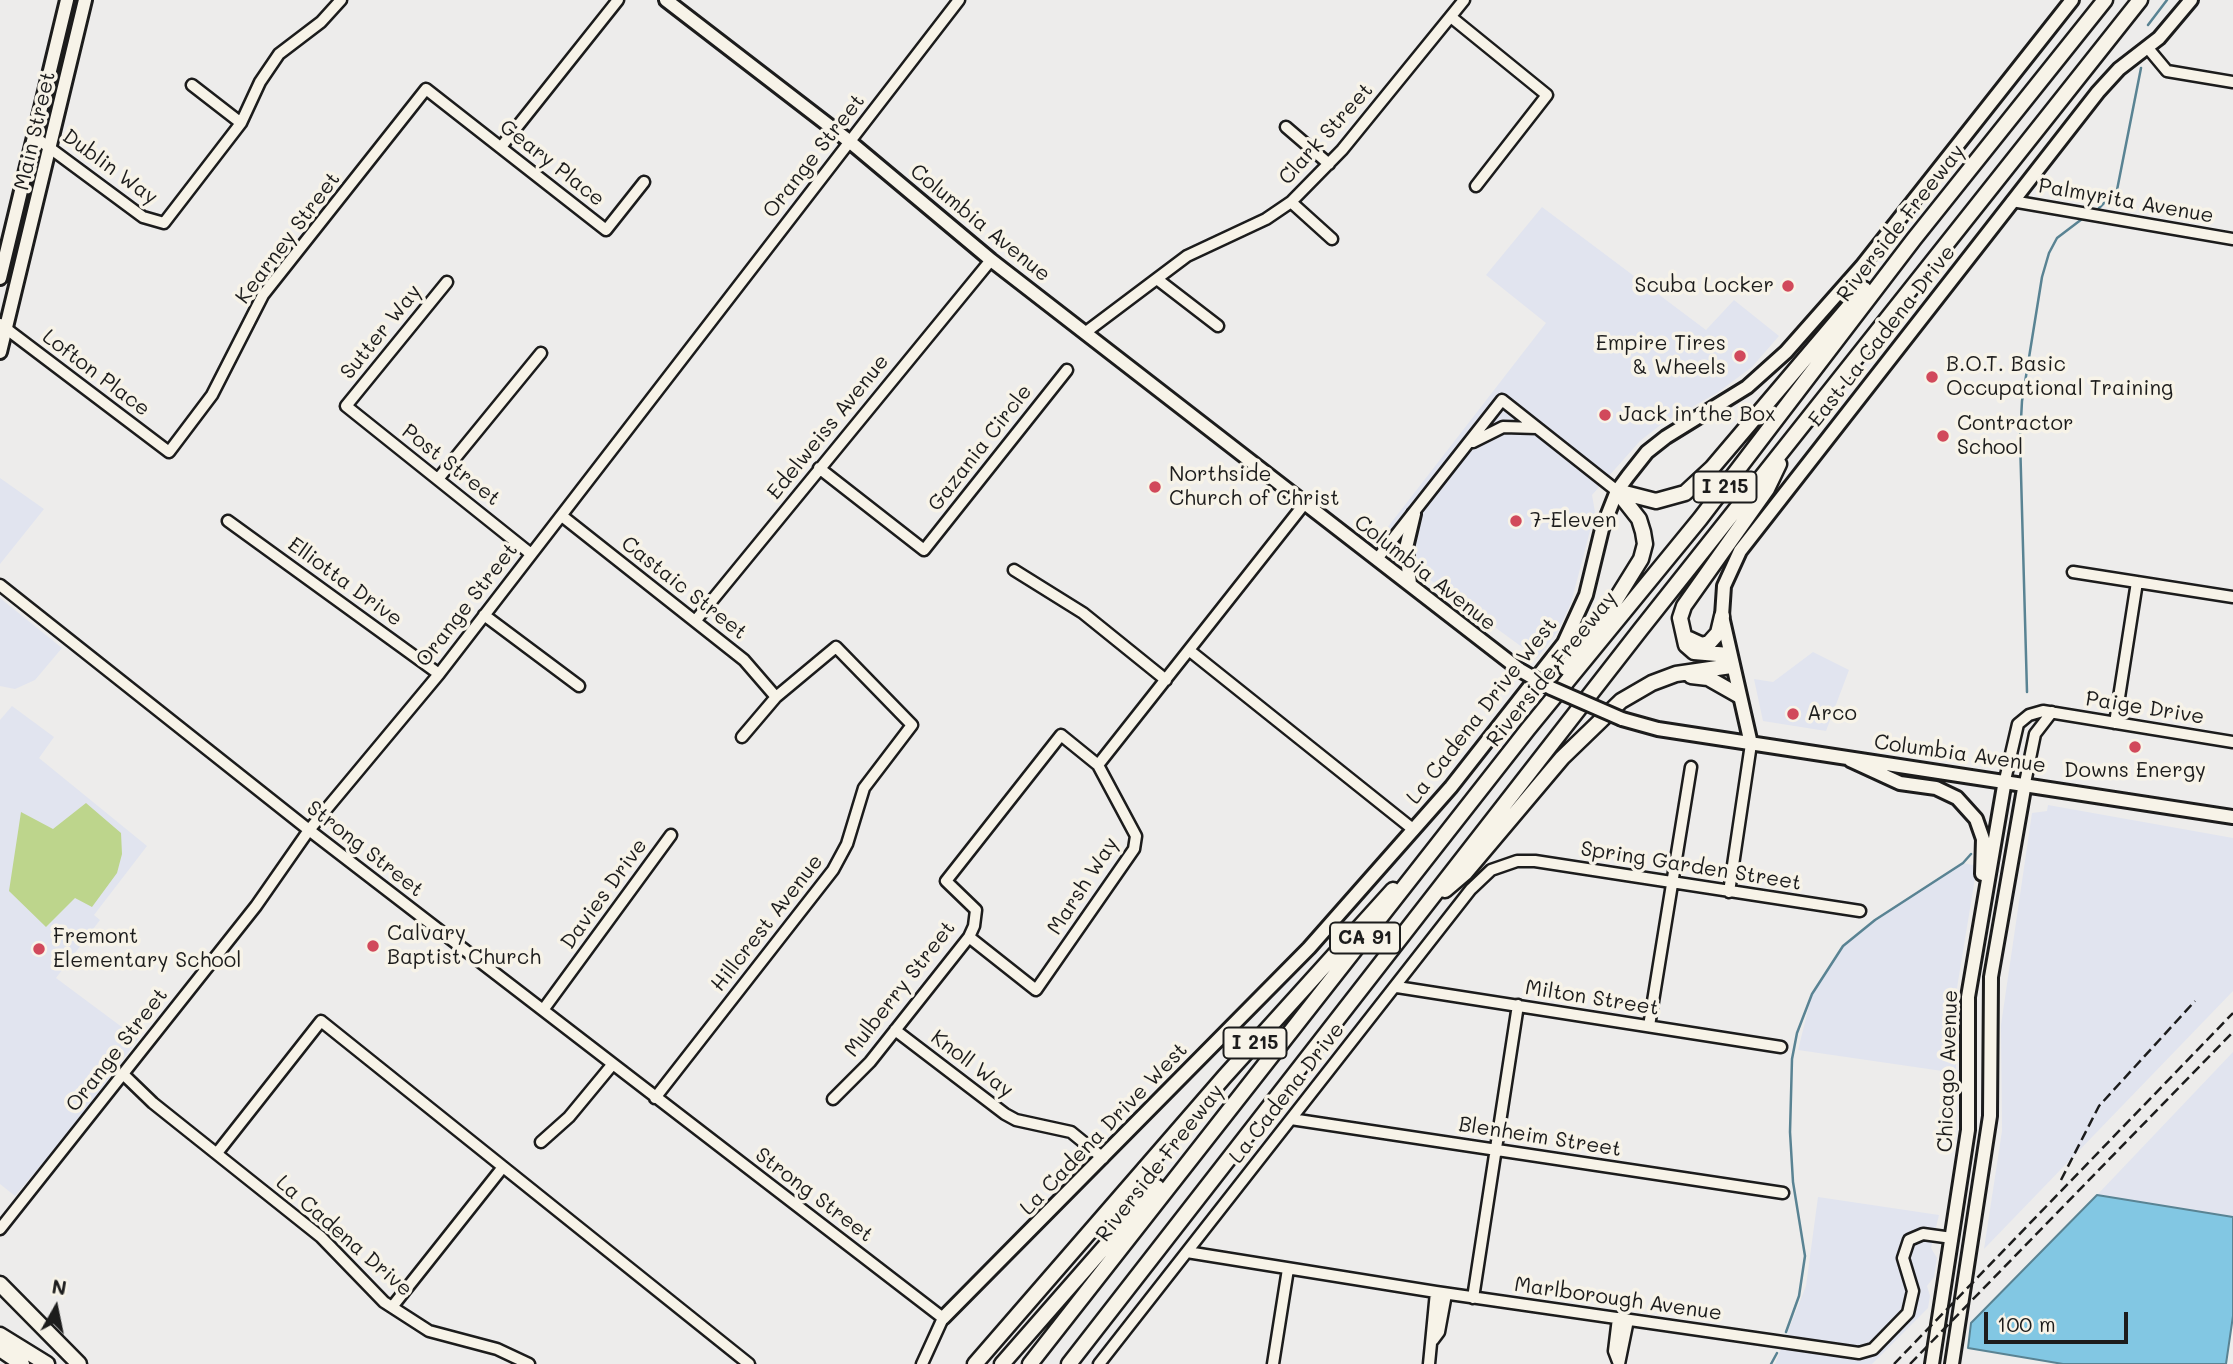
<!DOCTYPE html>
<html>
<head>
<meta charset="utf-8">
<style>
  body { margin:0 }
  #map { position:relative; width:2233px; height:1364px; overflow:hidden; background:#edeceb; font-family:Mali,sans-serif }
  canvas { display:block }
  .north { position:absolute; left:21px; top:1273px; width:70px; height:70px; -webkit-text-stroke:5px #f7f3e8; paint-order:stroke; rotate:9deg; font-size:19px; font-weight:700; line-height:28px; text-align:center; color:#1c1c1c }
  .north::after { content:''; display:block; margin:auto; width:24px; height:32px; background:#1c1c1c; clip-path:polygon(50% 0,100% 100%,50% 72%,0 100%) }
  .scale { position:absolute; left:1984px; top:1312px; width:144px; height:32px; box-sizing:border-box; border:4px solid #1c1c1c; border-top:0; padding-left:9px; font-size:21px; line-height:24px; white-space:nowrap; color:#1c1c1c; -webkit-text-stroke:5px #f7f3e8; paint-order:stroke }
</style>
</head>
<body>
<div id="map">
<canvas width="2233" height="1364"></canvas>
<div class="north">N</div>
<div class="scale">100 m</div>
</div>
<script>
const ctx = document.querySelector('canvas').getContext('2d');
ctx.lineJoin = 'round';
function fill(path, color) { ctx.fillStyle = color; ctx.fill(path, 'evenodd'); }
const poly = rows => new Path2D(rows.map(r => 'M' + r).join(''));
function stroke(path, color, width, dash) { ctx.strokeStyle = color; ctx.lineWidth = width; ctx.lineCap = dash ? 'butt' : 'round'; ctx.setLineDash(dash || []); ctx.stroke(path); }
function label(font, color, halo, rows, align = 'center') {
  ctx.font = font + ' Mali,sans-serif'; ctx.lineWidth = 7; ctx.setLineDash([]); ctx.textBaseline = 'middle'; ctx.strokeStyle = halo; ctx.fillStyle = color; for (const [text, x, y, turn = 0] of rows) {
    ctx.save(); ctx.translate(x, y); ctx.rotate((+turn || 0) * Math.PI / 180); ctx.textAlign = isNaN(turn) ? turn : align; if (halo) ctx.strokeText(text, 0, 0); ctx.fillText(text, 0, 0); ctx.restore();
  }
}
const built = poly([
  [1542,207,1706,330,1734,300,1779,336,1752,367,1717,393,1663,423,1640,441,1592,495,1595,512,1571,603,1558,631,1537,658,1377,541,1546,323,1486,275],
  [0,478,44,509,0,564],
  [0,598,62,648,35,680,15,689,0,686],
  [1813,652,1849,670,1826,731,1763,721,1754,679,1773,682],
  [12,706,54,737,39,758,147,846,94,915,100,920,56,978,138,1039,70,1131,15,1196,0,1184,0,720],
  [2048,805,2233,838,2233,991,1984,1249,2002,1131,2001,1025,2032,813,2047,811],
  [1963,863,1977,866,1956,994,1956,1073,1798,1050,1812,994,1843,946,1875,920],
  [2233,1052,2233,1217,2097,1195],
  [1818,1197,1939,1215,1931,1248,1937,1258,1934,1277,1927,1286,1930,1296,1928,1308,1872,1364,1775,1364,1806,1286]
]);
const green = poly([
  [86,803,121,833,122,854,117,873,92,907,75,898,46,927,9,891,21,812,53,829]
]);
const water = poly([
  [2097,1195,2233,1217,2233,1316,2226,1364,2063,1364,1968,1348,1971,1323,2097,1195]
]);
const stream = poly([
  [2148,25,2167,0],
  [2099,208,2117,190,2141,68],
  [2027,692,2020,438,2022,401,2042,277,2049,253,2057,238,2082,219],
  [1786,1332,1799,1296,1805,1256,1793,1182,1790,1132,1792,1059,1797,1033,1812,994,1843,946,1875,920,1963,863,1971,854],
  [1771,1364,1777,1353]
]);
const minor = poly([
  [1451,17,1547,95,1476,186],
  [2147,47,2167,71,2233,82],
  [192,85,241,123],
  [1286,127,1329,164],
  [35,137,143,217,164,223,241,123,260,82,279,54,321,22,341,0],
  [501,147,618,0],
  [2012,201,2233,239],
  [1291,202,1332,239],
  [1157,279,1218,326],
  [447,282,346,406,531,554],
  [0,324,169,452,212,395,263,295,426,89,606,230,644,182],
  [1086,332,1187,256,1266,219,1291,202,1342,150,1464,0],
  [1473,442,1503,427,1537,428],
  [819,468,924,550,1067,370],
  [438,479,541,353],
  [562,516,744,660,776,697],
  [228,521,439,674],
  [1377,559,1502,400,1617,491],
  [1014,570,1083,613,1166,680],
  [2073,572,2233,597],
  [0,585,309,830,943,1318,922,1364],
  [484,615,579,686],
  [696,620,991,260],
  [1190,651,1414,830],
  [2115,723,2137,582],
  [1098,765,1305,503],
  [2005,780,2018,724,2029,715,2043,711,2233,742],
  [2025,783,2035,734,2052,712],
  [1729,892,1751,744],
  [1397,987,1781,1047],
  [543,1010,671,835],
  [1649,1026,1691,767],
  [895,1030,1005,1114,1016,1120,1071,1132,1103,1158],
  [123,1074,153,1103,321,1237,384,1302,429,1331,497,1349,529,1364],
  [655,1098,833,870,847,844,864,788,912,725,836,647,776,697,742,737],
  [833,1099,870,1062,969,937,974,926,976,910,946,881,1061,735,1098,765,1136,836,1134,849,1036,990,969,937],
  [1291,1119,1783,1193],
  [541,1142,569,1117,612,1065],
  [217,1153,321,1021,749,1364],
  [0,1229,256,906,309,830,439,674,959,0],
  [1187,1252,1436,1292,1859,1353,1873,1349,1908,1313,1913,1291,1903,1258,1909,1240,1923,1234,1952,1238],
  [1473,1298,1518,1005],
  [392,1307,503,1167],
  [1618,1318,1614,1351,1619,1364],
  [1433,1340,1439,1332,1446,1294],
  [1099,1364,1471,889,1491,870,1517,861,1535,861,1860,911],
  [1273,1364,1288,1269],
  [1429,1364,1436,1292],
  [1619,1364,1628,1320]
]);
const major = poly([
  [666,0,849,141,991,260,1520,670],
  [0,278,67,0],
  [0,352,85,0],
  [1410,584,1406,548,1414,514],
  [1622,719,1658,729,2233,817],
  [1751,744,1722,616,1724,586,1740,551,2098,92,2119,69,2159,38,2191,0],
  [1850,760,1900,783,1936,788,1957,798,1976,819,1983,839,1982,874],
  [943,1318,1309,948,1451,787,1564,643,1586,595,1602,529,1617,491,1628,476,1647,452,1666,437,1747,387,1786,352,1862,266,2072,0],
  [1932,1364,1968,1130,1968,997,2005,780],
  [1952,1364,1990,1116,1991,977,2025,783]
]);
const highway = poly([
  [1617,491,1656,501,1685,493,1712,468,1864,289],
  [1689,639,1702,645,1709,643,1718,633,1722,616],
  [1729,655,1694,652,1686,645,1680,618,1684,606,1767,489,1779,464],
  [1566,668,1605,617,1641,559,1645,544,1643,532,1639,519,1617,491],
  [1691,676,1708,678,1738,695],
  [1445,890,1465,873,1562,758,1621,701,1652,683,1676,674,1731,666],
  [0,1284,79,1364],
  [0,1335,47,1364],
  [0,1349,22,1364],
  [975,1364,1225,1076,1393,890],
  [1002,1364,1157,1187],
  [1030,1364,1528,729,1700,519,1914,239,2105,0],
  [1069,1364,1641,629,2140,0]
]);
const rail = poly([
  [2061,1180,2099,1106,2195,1001],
  [1894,1364,2233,1013],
  [1910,1364,2233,1032]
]);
const majorBridge = poly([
  [1520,670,1551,688,1622,719]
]);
const markers = [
  [1788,286,7,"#d1495b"],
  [1740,356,7,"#d1495b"],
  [1932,377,7,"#d1495b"],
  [1605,415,7,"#d1495b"],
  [1943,436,7,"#d1495b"],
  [1155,487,7,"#d1495b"],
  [1516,521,7,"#d1495b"],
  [1793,714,7,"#d1495b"],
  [2135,747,7,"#d1495b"],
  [373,946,7,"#d1495b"],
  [39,949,7,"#d1495b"]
];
const shields = [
  [1725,487,63],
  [1365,938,70],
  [1255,1043,63]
];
const shieldNames = [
  ["I 215",1725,487],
  ["CA 91",1365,938],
  ["I 215",1255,1043]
];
const streetNames = [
  ["Main Street",35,131,-77],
  ["Clark Street",1326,134,-48],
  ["Orange Street",814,156,-52],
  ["Geary Place",552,163,38],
  ["Dublin Way",110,167,36],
  ["Palmyrita Avenue",2126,201,10],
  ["Columbia Avenue",980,223,39],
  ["Riverside Freeway",1901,223,-52],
  ["Kearney Street",288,238,-53],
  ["Sutter Way",381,332,-51],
  ["East La Cadena Drive",1882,336,-52],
  ["Lofton Place",96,373,37],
  ["Edelweiss Avenue",828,427,-51],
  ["Gazania Circle",980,448,-52],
  ["Post Street",451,465,38],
  ["Columbia Avenue",1425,573,38],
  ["Elliotta Drive",345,582,36],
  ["Castaic Street",684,588,38],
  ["Orange Street",467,605,-52],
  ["Riverside Freeway",1552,669,-51],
  ["Paige Drive",2145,708,9],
  ["La Cadena Drive West",1482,711,-52],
  ["Columbia Avenue",1960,754,8],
  ["Strong Street",365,849,38],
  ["Spring Garden Street",1691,866,9],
  ["Marsh Way",1083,886,-57],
  ["Davies Drive",604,894,-54],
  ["Hillcrest Avenue",767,923,-52],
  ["Mulberry Street",900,989,-52],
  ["Milton Street",1592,998,9],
  ["Orange Street",117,1050,-52],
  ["Knoll Way",972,1064,37],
  ["Chicago Avenue",1948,1071,-88],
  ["La Cadena Drive",1287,1093,-52],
  ["La Cadena Drive West",1104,1129,-46],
  ["Blenheim Street",1540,1137,9],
  ["Riverside Freeway",1160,1163,-52],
  ["Strong Street",814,1195,37],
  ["La Cadena Drive",344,1236,41],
  ["Marlborough Avenue",1618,1299,8]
];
const poiNames = [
  ["Scuba Locker",1774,286,"right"],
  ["Empire Tires",1726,344,"right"],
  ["& Wheels",1726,368,"right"],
  ["B.O.T. Basic",1946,365],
  ["Occupational Training",1946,389],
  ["Jack in the Box",1619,415],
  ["Contractor",1957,424],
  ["School",1957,448],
  ["Northside",1169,475],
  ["Church of Christ",1169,499],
  ["7-Eleven",1530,521],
  ["Arco",1807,714],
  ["Downs Energy",2135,771,"center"],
  ["Calvary",387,934],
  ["Baptist Church",387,958],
  ["Fremont",53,937],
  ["Elementary School",53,961]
];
fill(built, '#e1e4ef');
fill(green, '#bdd58c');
fill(water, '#82c7e3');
stroke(water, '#598393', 2);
stroke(stream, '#598393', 2.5);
stroke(minor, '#1c1c1c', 15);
stroke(major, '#1c1c1c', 18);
stroke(highway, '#1c1c1c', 19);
stroke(minor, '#f7f3e8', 10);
stroke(major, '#f7f3e8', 12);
stroke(highway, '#f7f3e8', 14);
stroke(rail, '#1c1c1c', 2.5, [10, 5]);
stroke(majorBridge, '#1c1c1c', 18, []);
stroke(majorBridge, '#f7f3e8', 12);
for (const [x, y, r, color] of markers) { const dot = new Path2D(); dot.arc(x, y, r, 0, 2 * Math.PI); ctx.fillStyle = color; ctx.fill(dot); stroke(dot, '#f7f3e8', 2.5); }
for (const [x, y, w] of shields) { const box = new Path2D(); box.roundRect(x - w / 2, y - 15.5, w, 31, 5); ctx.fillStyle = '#f7f3e8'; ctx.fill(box); stroke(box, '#1c1c1c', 2); }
label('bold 19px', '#1c1c1c', null, shieldNames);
label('21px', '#1c1c1c', '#f7f3e8', streetNames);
label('21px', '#1c1c1c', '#f7f3e8', poiNames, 'left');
</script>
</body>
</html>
